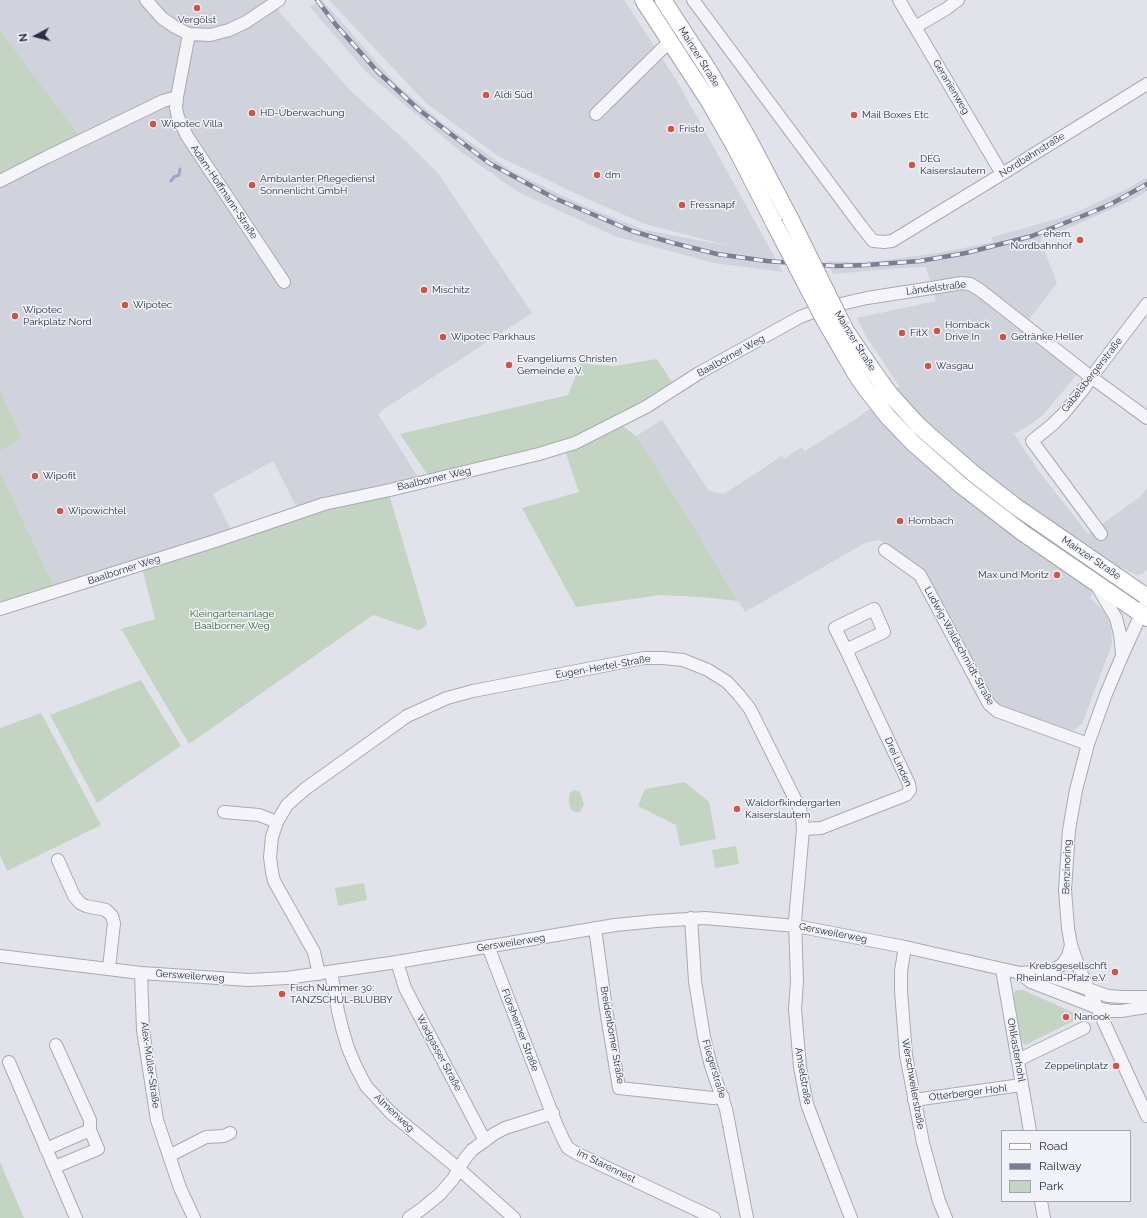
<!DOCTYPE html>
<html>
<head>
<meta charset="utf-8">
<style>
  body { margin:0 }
  #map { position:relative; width:1147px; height:1218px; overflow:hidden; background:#e2e3ea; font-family:Raleway,sans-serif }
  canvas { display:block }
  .legend { position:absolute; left:1001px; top:1130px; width:130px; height:72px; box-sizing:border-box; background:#f2f3f8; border:1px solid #a2a4b0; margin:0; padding:5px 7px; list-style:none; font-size:12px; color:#2a2d43 }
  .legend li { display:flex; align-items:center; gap:8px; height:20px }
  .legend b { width:20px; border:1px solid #a2a4b0 }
  .north { position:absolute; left:16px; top:16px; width:40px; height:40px; -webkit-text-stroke:3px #f2f3f8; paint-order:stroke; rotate:263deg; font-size:11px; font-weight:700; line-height:16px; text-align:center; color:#2a2d43 }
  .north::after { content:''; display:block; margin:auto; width:14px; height:18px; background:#2a2d43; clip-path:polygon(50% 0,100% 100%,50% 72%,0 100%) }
</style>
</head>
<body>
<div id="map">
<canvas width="1147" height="1218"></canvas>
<ul class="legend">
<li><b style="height:5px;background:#fff"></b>Road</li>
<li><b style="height:5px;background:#7b7e94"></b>Railway</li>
<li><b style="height:11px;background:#c3d4c3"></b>Park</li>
</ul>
<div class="north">N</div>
</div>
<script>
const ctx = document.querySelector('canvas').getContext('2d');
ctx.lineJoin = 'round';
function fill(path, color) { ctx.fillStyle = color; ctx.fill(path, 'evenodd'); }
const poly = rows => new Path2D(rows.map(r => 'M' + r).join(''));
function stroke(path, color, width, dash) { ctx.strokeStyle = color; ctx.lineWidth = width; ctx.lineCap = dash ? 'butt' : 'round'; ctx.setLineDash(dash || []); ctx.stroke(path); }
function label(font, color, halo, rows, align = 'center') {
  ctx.font = font + ' Raleway,sans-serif'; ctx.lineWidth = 3; ctx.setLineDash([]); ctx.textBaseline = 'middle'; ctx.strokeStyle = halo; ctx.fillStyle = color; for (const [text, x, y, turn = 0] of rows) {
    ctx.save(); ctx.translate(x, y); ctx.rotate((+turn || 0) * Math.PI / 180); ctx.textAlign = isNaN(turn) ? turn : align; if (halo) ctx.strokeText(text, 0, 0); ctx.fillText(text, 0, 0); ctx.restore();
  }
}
const built = poly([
  [0,0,272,0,282,15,351,91,410,145,438,173,532,313,387,407,378,414,420,480,297,508,273,461,213,494,231,530,54,587,0,471,0,451,22,439,0,390],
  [320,0,322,0,398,86,444,124,510,170,582,205,644,230,730,246,645,224,570,191,498,156,426,103,329,0,624,0,677,81,783,272,714,263,617,237,518,192,461,152,367,73,310,7],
  [1147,177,1147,191,1130,201,1055,234,1040,239,1057,283,1028,321,1084,366,1043,415,1030,425,1014,434,1038,470,1088,534,1140,497,1147,488,1147,569,1143,574,1136,575,1109,562,1090,598,1102,609,1107,616,1111,627,1112,644,1082,724,1074,730,1068,731,1014,712,1001,705,991,697,927,574,922,569,880,540,865,543,745,612,688,517,636,436,662,420,709,491,724,494,782,456,784,459,802,447,805,451,856,419,899,386,866,336,857,318,936,301,926,267,901,268,833,274,826,261,860,262,887,260,944,252,993,242,992,237,1050,221,1072,214,1127,189]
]);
const green = poly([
  [0,31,78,135,0,175],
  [657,359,672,382,624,413,555,446,429,477,400,434,568,395,581,362,594,365,614,366],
  [0,390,22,439,0,451],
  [620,424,636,436,688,517,738,601,701,597,661,595,576,607,522,508,579,492,565,451],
  [0,471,54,587,0,604],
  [389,494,427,624,423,628,418,630,373,615,189,744,121,629,155,619,142,568,325,508],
  [141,680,181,746,97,803,50,715],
  [41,713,101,825,7,871,0,855,0,728],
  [685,782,709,802,716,839,680,846,676,825,638,806,645,789],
  [574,790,580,792,584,804,580,812,575,812,571,810,569,802,569,797,570,793],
  [736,846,739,864,715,868,712,850],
  [364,883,367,900,338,906,335,888],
  [1019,990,1023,990,1061,1007,1089,1020,1081,1023,1078,1019,1025,1045,1022,1042,1013,996,1015,991],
  [0,1162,24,1218,0,1218]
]);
const stream = poly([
  [171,181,174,177,179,175,180,169]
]);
const minor = poly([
  [146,0,162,18,175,27,189,34,210,35,229,30,246,22,279,0],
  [693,0,861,226,873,241,884,242,892,241,1002,174,1147,84],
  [899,0,1002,174],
  [915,27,946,9,958,0],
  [189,34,177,97,176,108,178,117,187,136,284,282],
  [596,114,670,41],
  [0,181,45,158,163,101,177,97],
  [1101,534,1032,441,1052,425,1064,413,1082,391,1096,371,1147,304],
  [885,550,920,575,989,704,997,711,1088,744],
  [1097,586,1116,618,1120,634,1122,653],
  [1147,601,1122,656,1106,694,1088,744,1076,790,1069,830,1065,890,1068,928,1071,945,1079,968,1147,1116],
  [0,609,215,541,324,504,390,490,539,454,575,443,646,407,699,373,800,317,824,308,867,298,944,286,961,283,970,284,980,290,1091,377,1147,418],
  [224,812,259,815,277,822],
  [803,829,821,828,906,795,910,790,909,784,846,650,835,628,874,609,884,632,846,650],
  [58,860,74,896,80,903,86,906,106,910,112,916,114,923,109,968],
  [691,918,695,981,704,1037,711,1066,726,1109,747,1218],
  [595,928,606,1009,619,1088,713,1098,723,1097],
  [488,946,555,1121,563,1139,568,1148,578,1154,714,1218],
  [905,947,901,971,901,991,906,1055,923,1143,939,1201,946,1218],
  [0,956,141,973,249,980,287,978,397,962,615,925,656,921,705,918,796,926,905,947,1020,973,1033,972,1044,974,1108,996,1122,997,1147,997],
  [397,962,405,988,485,1141],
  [1002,969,1030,1131],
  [331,972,338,1011,342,1028,348,1048,356,1067,366,1086,391,1113,459,1169,514,1218],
  [141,973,143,1030,157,1120,180,1188,194,1218],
  [1020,973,1031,982,1098,1008,1111,1011,1121,1011,1147,1007],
  [319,974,314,952,274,881,272,872,270,857,272,837,277,822,287,805,305,789,407,716,447,698,473,691,644,658,663,658,683,660,708,670,727,682,739,695,750,709,800,809,802,818,803,829,795,921,797,981,795,1009,800,1067,807,1104,822,1144,851,1218],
  [1044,974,1055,969,1063,964,1068,956,1071,945],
  [1018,1060,1084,1028],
  [9,1062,76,1218],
  [914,1100,1021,1085],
  [46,1149,90,1130,90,1120,56,1045],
  [169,1156,206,1137,224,1136,230,1133],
  [55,1167,98,1149,90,1130],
  [1041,1201,1044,1218],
  [409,1218,423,1208,440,1194,453,1179,464,1160,472,1150,494,1134,505,1128,553,1113]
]);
const major = poly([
  [643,0,710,103,735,147,774,223],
  [663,0,708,69,729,105,749,140,791,220],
  [840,319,846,331,871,368,889,393,918,425,929,435,974,474,1015,506,1147,597],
  [825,321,857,376,866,389,888,417,913,443,962,486,1023,533,1147,618]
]);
const rail = poly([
  [317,0,336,25,377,71,418,109,489,163,554,198,632,231,673,243,717,254,767,261,835,266,867,265,920,261,966,253,1032,236,1090,213,1111,204,1147,184]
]);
const majorBridge = poly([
  [791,220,840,319],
  [774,223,825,321]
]);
const markers = [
  [197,8,4,"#d05447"],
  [486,95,4,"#d05447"],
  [252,113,4,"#d05447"],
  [854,115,4,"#d05447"],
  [153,124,4,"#d05447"],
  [671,129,4,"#d05447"],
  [912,165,4,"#d05447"],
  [597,175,4,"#d05447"],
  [252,185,4,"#d05447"],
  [682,205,4,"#d05447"],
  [1080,240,4,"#d05447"],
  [424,290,4,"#d05447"],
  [125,305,4,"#d05447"],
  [15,316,4,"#d05447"],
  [937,331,4,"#d05447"],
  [902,333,4,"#d05447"],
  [443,337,4,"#d05447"],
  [1003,337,4,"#d05447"],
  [509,365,4,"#d05447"],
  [928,366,4,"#d05447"],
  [35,476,4,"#d05447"],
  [60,511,4,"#d05447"],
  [900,521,4,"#d05447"],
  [1057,575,4,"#d05447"],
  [737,809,4,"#d05447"],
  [1115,972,4,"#d05447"],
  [282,994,4,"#d05447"],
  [1066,1017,4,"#d05447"],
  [1116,1066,4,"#d05447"]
];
const poiNames = [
  ["Vergölst",197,20,"center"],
  ["Aldi Süd",494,95],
  ["HD-Überwachung",260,113],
  ["Mail Boxes Etc.",862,115],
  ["Wipotec Villa",161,124],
  ["Fristo",679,129],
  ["DEG",920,159],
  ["Kaiserslautern",920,171],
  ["dm",605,175],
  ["Ambulanter Pflegedienst",260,179],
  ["Sonnenlicht GmbH",260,191],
  ["Fressnapf",690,205],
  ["ehem.",1072,234,"right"],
  ["Nordbahnhof",1072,246,"right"],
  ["Mischitz",432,290],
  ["Wipotec",133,305],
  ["Wipotec",23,310],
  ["Parkplatz Nord",23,322],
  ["Hornback",945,325],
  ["Drive In",945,337],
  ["FitX",910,333],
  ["Wipotec Parkhaus",451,337],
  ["Getränke Heller",1011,337],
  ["Evangeliums Christen",517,359],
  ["Gemeinde e.V.",517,371],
  ["Wasgau",936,366],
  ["Wipofit",43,476],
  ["Wipowichtel",68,511],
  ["Hornbach",908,521],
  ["Max und Moritz",1049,575,"right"],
  ["Waldorfkindergarten",745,803],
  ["Kaiserslautern",745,815],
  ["Krebsgesellschft",1107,966,"right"],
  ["Rheinland-Pfalz e.V.",1107,978,"right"],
  ["Fisch Nummer 30:",290,988],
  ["TANZSCHUL-BLUBBY",290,1000],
  ["Nanook",1074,1017],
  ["Zeppelinplatz",1108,1066,"right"]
];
const streetNames = [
  ["Mainzer Straße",699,57,58],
  ["Geranienweg",951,87,59],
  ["Nordbahnstraße",1032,155,-32],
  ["Adam-Hoffmann-Straße",224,192,56],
  ["Ländelstraße",936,288,-7],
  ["Mainzer Straße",855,341,58],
  ["Baalborner Weg",731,356,-29],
  ["Gabelsbergerstraße",1092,375,-52],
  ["Baalborner Weg",434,479,-13],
  ["Mainzer Straße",1091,558,34],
  ["Baalborner Weg",124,570,-18],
  ["Ludwig-Waldschmidt-Straße",959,646,61],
  ["Eugen-Hertel-Straße",603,667,-10],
  ["Drei Linden",898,762,66],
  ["Benzinoring",1067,867,-88],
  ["Gersweilerweg",833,933,11],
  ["Gersweilerweg",511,943,-9],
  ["Gersweilerweg",190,976,4],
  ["Flörsheimer Straße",520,1030,69],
  ["Breidenborner Straße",612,1035,80],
  ["Ohlkasterhohl",1016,1050,80],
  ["Wadgasser Straße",439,1053,62],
  ["Alex-Müller-Straße",150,1065,82],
  ["Fliegerstraße",714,1069,73],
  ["Amselstraße",803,1076,80],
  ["Werschweilerstraße",913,1084,80],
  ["Otterberger Hohl",968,1093,-7],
  ["Almenweg",394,1113,43],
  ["Im Starennest",606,1166,26]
];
const parkNames = [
  ["Kleingartenanlage",232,614],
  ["Baalborner Weg",232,626]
];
fill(built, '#d0d2dc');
fill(green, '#c3d4c3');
stroke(stream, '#9da8cb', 3);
stroke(minor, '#a7a9b5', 14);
stroke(major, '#a1a4b6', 18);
stroke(minor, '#f5f5f9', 12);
stroke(major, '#fff', 16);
stroke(rail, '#7b7e94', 4.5);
stroke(rail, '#f2f3f8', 3, [9]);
stroke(majorBridge, '#a1a4b6', 18, []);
stroke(majorBridge, '#fff', 16);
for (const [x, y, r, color] of markers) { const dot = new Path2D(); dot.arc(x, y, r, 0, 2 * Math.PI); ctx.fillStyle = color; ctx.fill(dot); stroke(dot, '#f2f3f8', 1.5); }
label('10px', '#2a2d43', '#f2f3f8', poiNames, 'left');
label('10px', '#2a2d43', '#f2f3f8', streetNames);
label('10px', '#375f39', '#f2f3f8', parkNames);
</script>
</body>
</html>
